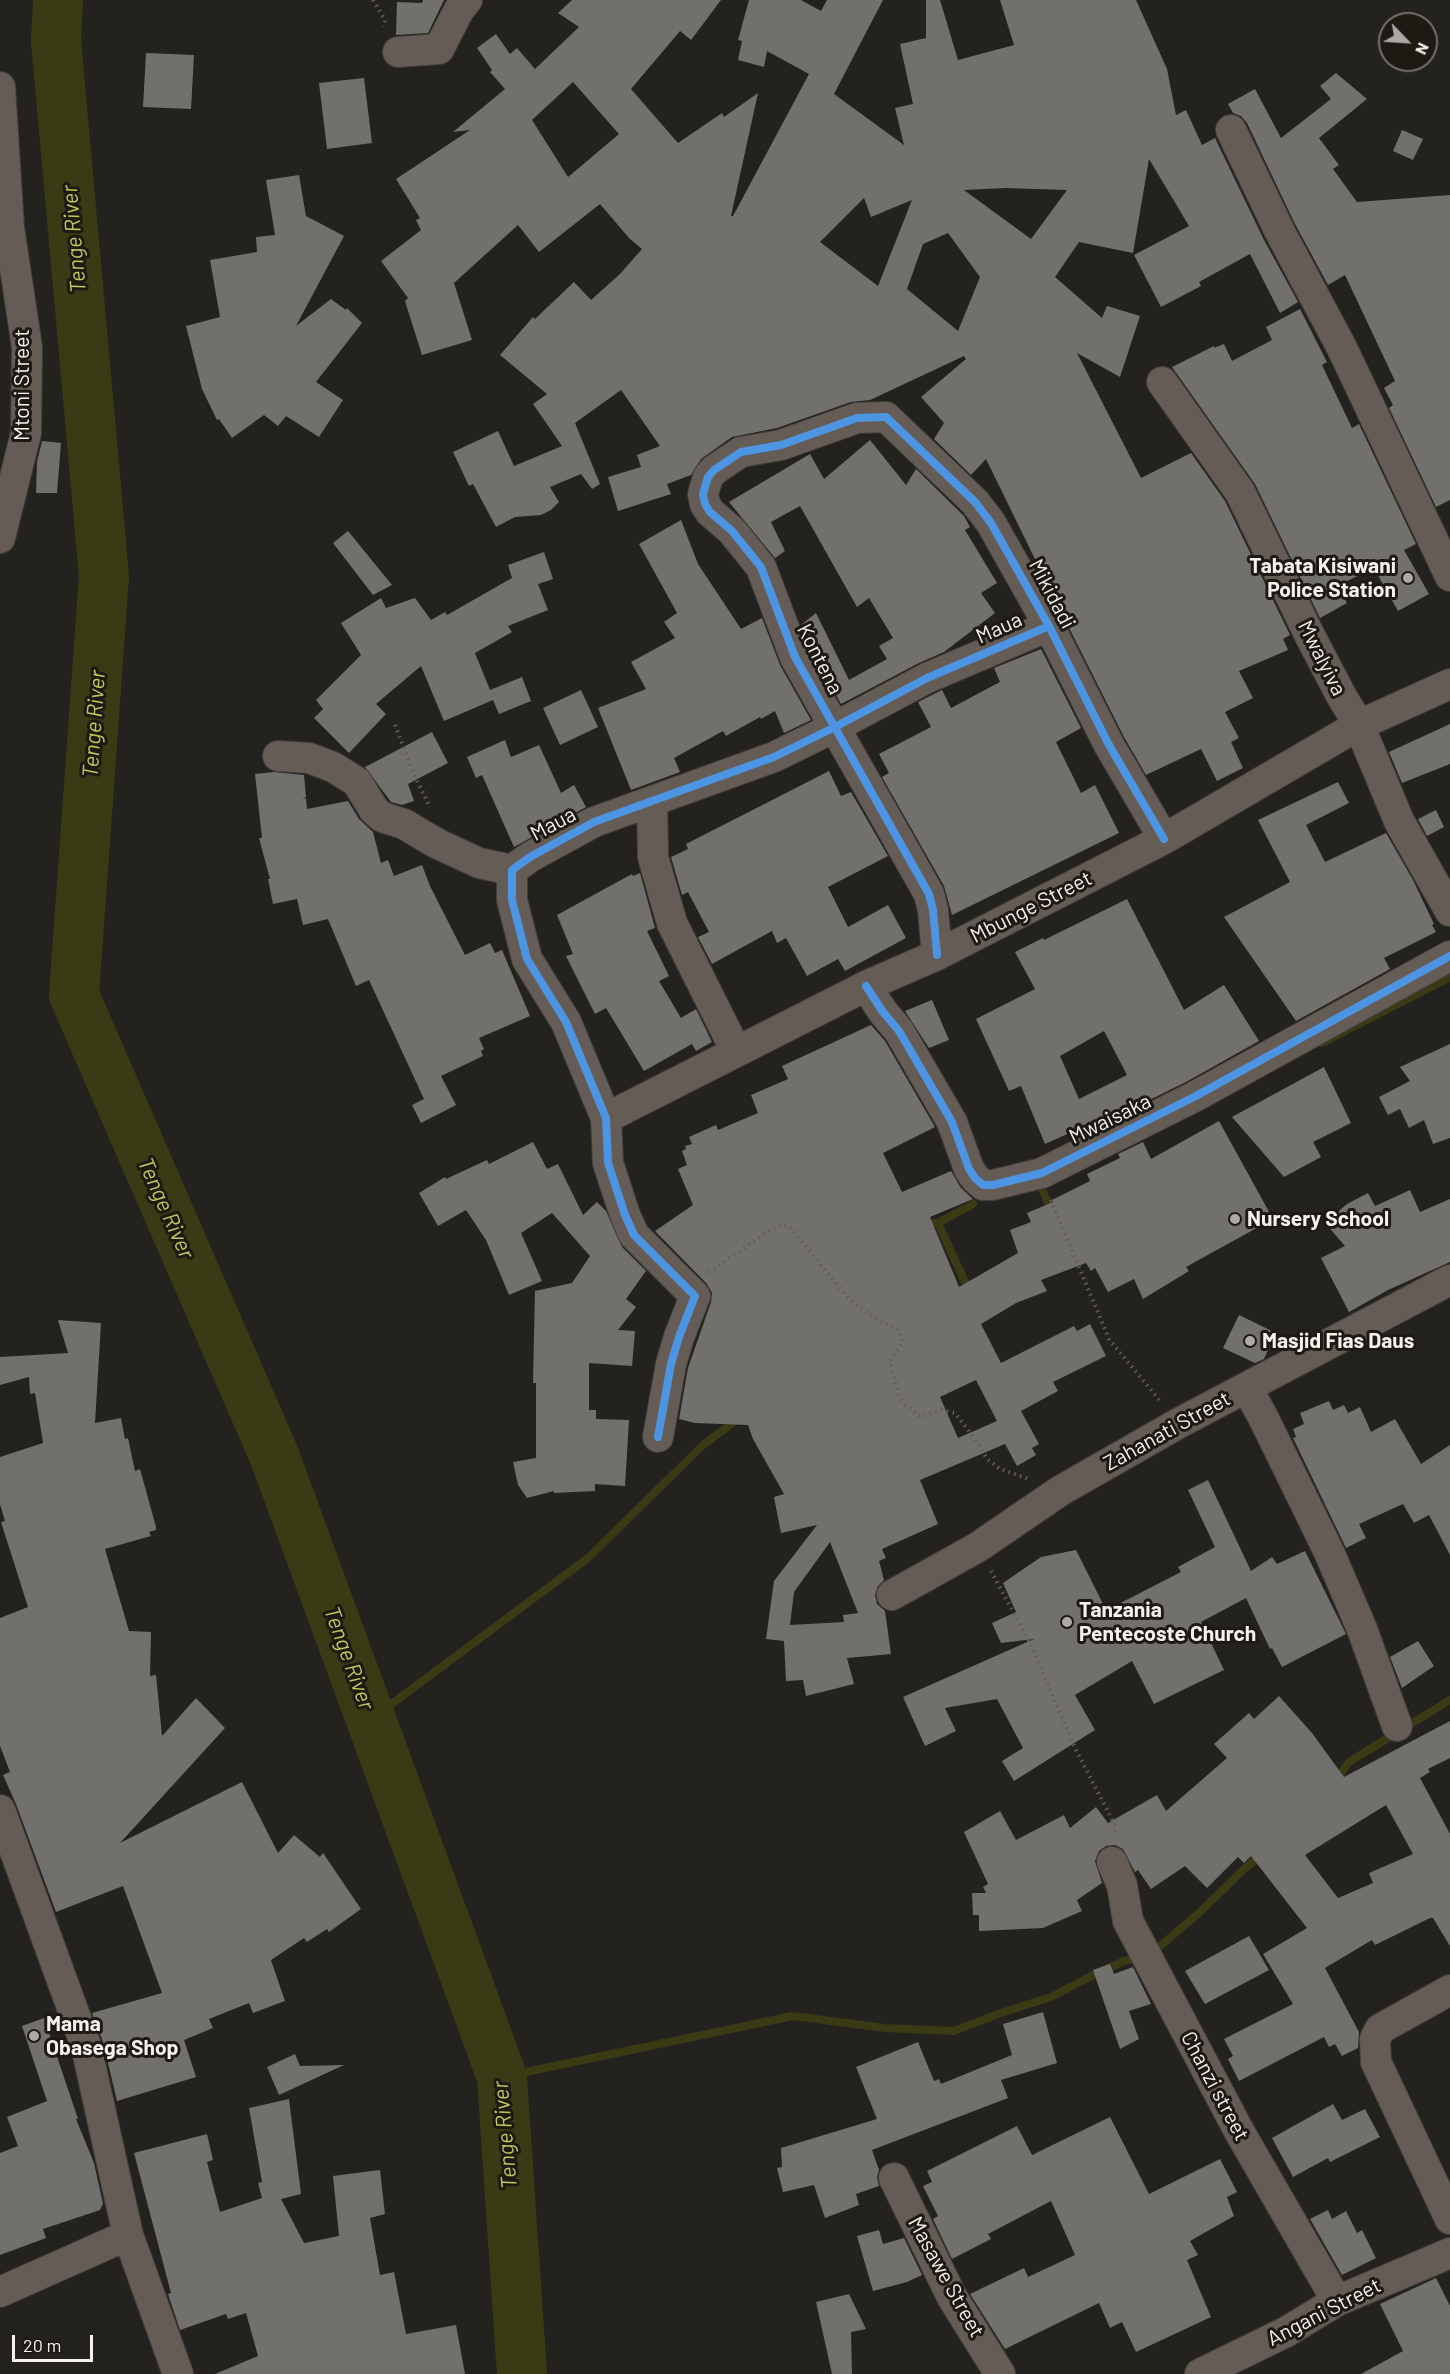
<!DOCTYPE html>
<html>
<head>
<meta charset="utf-8">
<style>
  body { margin:0 }
  #map { position:relative; width:1450px; height:2374px; overflow:hidden; background:#24221f; font-family:Barlow,sans-serif }
  canvas { display:block }
  .north { position:absolute; left:1378px; top:12px; width:60px; height:60px; box-sizing:border-box; background:#1e1913; border:2px solid #74706b; border-radius:50%; rotate:115deg; font-size:16px; font-weight:700; line-height:24px; text-align:center; color:#f5f2ee }
  .north::after { content:''; display:block; margin:auto; width:21px; height:27px; background:#aca9a6; clip-path:polygon(50% 0,100% 100%,50% 72%,0 100%) }
  .scale { position:absolute; left:12px; top:2335px; width:81px; height:27px; box-sizing:border-box; border:3px solid #f5f2ee; border-top:0; padding-left:8px; font-size:18px; line-height:21px; white-space:nowrap; color:#f5f2ee; -webkit-text-stroke:4px #1e1913; paint-order:stroke }
</style>
</head>
<body>
<div id="map">
<canvas width="1450" height="2374"></canvas>
<div class="north">N</div>
<div class="scale">20 m</div>
</div>
<script>
const ctx = document.querySelector('canvas').getContext('2d');
ctx.lineJoin = 'round';
const poly = rows => new Path2D(rows.map(r => 'M' + r).join(''));
function stroke(path, color, width, dash) { ctx.strokeStyle = color; ctx.lineWidth = width; ctx.lineCap = dash ? 'butt' : 'round'; ctx.setLineDash(dash || []); ctx.stroke(path); }
function fill(path, color) { ctx.fillStyle = color; ctx.fill(path, 'evenodd'); }
function label(font, color, halo, rows, align = 'center') {
  ctx.font = font + ' Barlow,sans-serif'; ctx.lineWidth = 6; ctx.setLineDash([]); ctx.textBaseline = 'middle'; ctx.strokeStyle = halo; ctx.fillStyle = color; for (const [text, x, y, turn = 0] of rows) {
    ctx.save(); ctx.translate(x, y); ctx.rotate((+turn || 0) * Math.PI / 180); ctx.textAlign = isNaN(turn) ? turn : align; if (halo) ctx.strokeText(text, 0, 0); ctx.fillText(text, 0, 0); ctx.restore();
  }
}
const stream = poly([
  [1322,1043,1450,977],
  [1038,1180,1052,1212],
  [922,1223,938,1223,973,1204],
  [938,1223,966,1284],
  [370,1720,588,1558,703,1445,734,1422,734,1415],
  [1336,1780,1349,1762,1450,1700],
  [1152,1953,1199,1913,1244,1869,1263,1854],
  [502,2077,793,2016,885,2028,954,2031,998,2014,1051,1997,1097,1973,1127,1960,1140,1958]
]);
const river = poly([
  [58,0,56,41,104,576,74,995,274,1455,502,2077,522,2374]
]);
const building = poly([
  [423,0,444,0,428,33,396,35,397,2,422,3],
  [572,0,721,0,691,40,680,31,631,89,678,143,722,113,724,117,758,93,731,216,733,216,809,74,767,51,764,67,738,60,742,41,738,40,749,0,801,0,821,11,827,0,883,0,834,94,904,145,895,108,913,104,900,44,926,38,926,0,940,0,958,60,1014,45,1000,0,1136,0,1167,69,1176,115,1186,110,1202,145,1215,138,1264,240,1298,302,1280,313,1250,254,1199,282,1201,286,1161,307,1134,255,1189,226,1149,159,1133,253,1079,242,1055,277,1102,318,1107,306,1140,316,1120,377,1077,353,1141,478,1191,453,1225,501,1290,635,1283,639,1288,650,1239,671,1253,698,1225,712,1239,738,1231,742,1243,768,1217,781,1201,749,1146,775,1124,737,1056,602,986,459,971,475,934,439,944,423,921,397,966,359,964,356,870,400,851,402,777,428,732,437,701,459,691,475,667,484,671,494,618,511,608,477,641,467,637,455,660,446,621,390,575,423,600,484,592,489,581,474,550,487,559,502,551,510,541,515,515,517,496,527,473,484,469,486,453,452,498,431,514,466,562,446,533,404,547,394,500,355,533,317,535,319,574,282,591,300,620,274,642,249,629,238,600,204,539,252,518,225,454,283,472,340,422,355,405,301,408,298,381,261,421,230,416,220,420,218,396,179,470,130,453,132,505,89,490,72,492,70,477,48,496,34,510,54,517,48,535,69,579,27,558,13],
  [573,82,619,134,568,177,532,120],
  [1006,188,1067,190,1031,239,964,190],
  [864,198,871,217,912,200,878,286,820,242],
  [948,233,980,277,958,331,907,289,923,244],
  [146,53,194,55,191,109,143,107],
  [1336,73,1367,99,1319,138,1339,165,1333,169,1357,202,1450,195,1450,500,1436,507,1389,408,1393,405,1384,388,1395,381,1345,275,1328,285,1295,224,1247,123,1241,116,1233,113,1228,104,1255,89,1281,138,1331,99,1320,86],
  [364,78,372,143,327,149,319,83],
  [1402,130,1423,139,1413,160,1393,151],
  [299,175,306,216,344,236,296,326,331,299,346,310,347,308,362,323,316,382,343,400,319,437,286,416,278,426,264,415,232,438,219,419,217,420,202,389,186,326,220,317,210,260,257,252,256,237,275,235,266,180],
  [1300,309,1327,362,1322,365,1352,428,1359,424,1416,544,1404,550,1429,594,1398,611,1374,568,1337,586,1347,603,1320,618,1255,484,1172,367,1214,346,1214,348,1224,344,1232,361,1272,340,1266,327],
  [870,440,906,485,916,469,964,516,970,527,965,530,997,583,981,593,995,613,944,652,919,663,841,704,811,650,801,625,816,613,849,680,887,659,879,646,893,638,869,598,857,607,800,506,771,522,785,551,775,558,729,502,810,454,824,479],
  [42,441,61,443,57,493,36,493,37,462],
  [681,520,698,564,741,629,762,618,780,665,811,720,784,733,775,711,761,719,760,717,726,736,723,731,674,758,680,772,631,790,598,708,646,689,631,662,675,638,664,622,677,613,639,544],
  [348,531,392,585,373,595,333,543],
  [544,552,553,579,538,584,548,610,508,626,512,632,475,653,490,690,522,677,531,701,499,714,493,700,444,721,421,666,376,704,386,714,349,753,314,718,323,709,316,700,361,655,341,623,381,598,386,608,415,598,431,620,445,612,447,615,512,578,508,565],
  [1041,649,1081,728,1056,742,1081,793,1095,785,1119,833,952,915,944,886,882,777,889,773,879,754,931,727,918,702,942,690,951,708,1000,682,994,668],
  [581,690,598,727,560,745,543,708],
  [1450,724,1450,764,1402,783,1389,752],
  [432,732,448,763,408,784,414,801,402,805,391,802,365,767],
  [505,740,511,757,539,745,561,793,574,785,586,807,514,847,482,775,476,778,467,757],
  [829,771,841,796,851,792,888,856,828,887,848,927,888,905,906,938,845,971,838,959,807,976,786,938,777,943,772,931,712,964,698,937,709,932,688,892,682,895,671,857,688,849,686,844],
  [274,772,304,775,306,797,302,801,306,798,307,809,348,801,359,819,373,832,381,863,388,860,394,876,422,865,430,886,465,955,490,943,495,953,502,950,530,1016,479,1038,484,1049,481,1051,483,1056,441,1076,456,1105,421,1123,412,1105,424,1099,369,980,356,986,328,919,303,925,297,899,273,904,268,879,270,879,259,838,262,838,255,774],
  [1338,782,1349,803,1306,825,1325,862,1386,833,1413,880,1434,924,1432,925,1436,932,1384,958,1390,969,1296,1021,1224,917,1290,882,1258,820],
  [1436,810,1444,827,1427,836,1418,819],
  [640,873,655,928,647,931,669,976,659,981,681,1018,696,1009,712,1042,696,1051,692,1044,644,1071,606,1008,595,1014,566,956,573,954,557,915,632,874,633,876],
  [1127,899,1184,1010,1224,985,1259,1041,1186,1082,1103,1123,1101,1119,1045,1144,1021,1086,1009,1091,976,1019,1035,989,1015,952,1043,938,1044,940],
  [1104,1031,1127,1075,1079,1099,1060,1056],
  [932,1000,949,1040,929,1048,905,1011],
  [871,1025,885,1041,935,1127,883,1153,902,1192,951,1171,961,1188,973,1199,930,1217,959,1287,1018,1253,1010,1230,1031,1222,1027,1213,1053,1202,1052,1200,1090,1181,1087,1174,1120,1158,1118,1154,1143,1142,1151,1159,1219,1121,1273,1219,1186,1267,1189,1271,1143,1299,1134,1279,1108,1292,1095,1268,1091,1271,1086,1263,1041,1280,1047,1291,1016,1303,981,1324,1001,1363,1074,1326,1077,1331,1090,1324,1106,1356,1053,1382,1058,1391,1021,1411,1039,1444,1032,1448,1036,1455,1017,1466,1005,1444,920,1480,938,1524,882,1549,886,1558,879,1561,884,1580,878,1586,875,1595,877,1604,885,1611,891,1654,847,1658,854,1684,806,1696,803,1680,786,1681,784,1641,766,1639,774,1581,817,1525,781,1533,774,1497,784,1494,753,1439,748,1425,695,1423,679,1419,688,1368,711,1302,712,1293,707,1284,655,1231,693,1205,678,1169,687,1165,682,1151,686,1149,685,1146,692,1144,689,1137,716,1125,718,1130,758,1113,751,1095,788,1079,782,1066],
  [976,1380,997,1421,958,1438,940,1397],
  [830,1542,858,1613,843,1615,844,1622,790,1625,794,1592],
  [1450,1044,1450,1138,1433,1144,1424,1120,1409,1128,1400,1109,1388,1115,1379,1097,1410,1081,1400,1067],
  [1324,1067,1351,1123,1313,1142,1321,1157,1284,1177,1232,1117],
  [533,1142,547,1169,558,1164,583,1215,597,1202,606,1211,622,1247,646,1271,626,1299,636,1307,618,1330,635,1331,632,1366,589,1363,589,1410,596,1410,596,1419,629,1420,625,1486,595,1484,595,1491,554,1493,554,1491,527,1498,518,1485,513,1462,536,1458,536,1383,533,1383,535,1291,572,1283,590,1256,552,1213,521,1233,542,1281,509,1295,486,1240,466,1210,438,1226,419,1193,445,1177,446,1179,487,1160,489,1164],
  [1410,1190,1420,1212,1450,1199,1450,1262,1388,1290,1349,1312,1321,1258,1345,1246,1325,1223,1347,1204,1368,1193,1375,1206],
  [1239,1315,1276,1333,1264,1359,1255,1363,1223,1348],
  [58,1320,101,1323,95,1423,121,1418,125,1439,128,1438,135,1471,140,1469,156,1527,156,1530,149,1532,151,1536,105,1549,129,1631,151,1632,150,1676,156,1675,162,1736,196,1698,225,1728,120,1843,242,1782,278,1853,294,1835,320,1857,323,1853,361,1909,329,1932,327,1929,307,1942,304,1938,271,1960,285,2001,253,2013,249,2003,209,2019,213,2028,184,2040,196,2077,117,2101,103,2042,92,2013,162,1993,123,1886,56,1912,16,1804,3,1775,10,1772,0,1746,0,1618,28,1607,1,1522,5,1521,0,1504,0,1457,43,1443,35,1393,30,1394,29,1377,0,1385,0,1357,68,1353],
  [1329,1401,1333,1410,1344,1405,1348,1413,1360,1407,1371,1432,1395,1419,1421,1464,1450,1445,1450,1555,1429,1515,1414,1523,1403,1504,1359,1524,1366,1538,1346,1548,1293,1438,1296,1437,1293,1429,1304,1424,1300,1413],
  [1208,1480,1251,1571,1272,1557,1277,1564,1305,1551,1346,1634,1282,1667,1272,1648,1270,1649,1246,1598,1201,1622,1224,1670,1154,1704,1132,1661,1075,1695,1095,1730,1014,1781,1002,1761,1023,1748,997,1699,945,1708,956,1731,925,1746,903,1697,1034,1639,1001,1643,992,1623,1016,1612,1003,1583,1041,1557,1076,1550,1104,1606,1101,1613,1181,1572,1178,1567,1215,1547,1188,1490],
  [1418,1641,1434,1666,1402,1688,1390,1657],
  [1279,1696,1312,1733,1344,1777,1450,1721,1450,1758,1428,1769,1430,1772,1420,1778,1450,1834,1450,1946,1433,1918,1430,1918,1375,1945,1372,1940,1325,1968,1359,2032,1358,2048,1342,2056,1335,2044,1329,2047,1324,2037,1239,2081,1228,2059,1233,2056,1224,2039,1293,2004,1263,1954,1307,1928,1251,1856,1244,1863,1238,1857,1207,1888,1185,1866,1151,1889,1138,1870,1135,1872,1123,1849,1115,1845,1106,1846,1099,1851,1095,1861,1102,1883,1077,1900,1082,1911,1043,1928,979,1931,979,1915,973,1915,972,1893,986,1893,983,1887,988,1884,964,1832,1000,1811,1016,1840,1064,1815,1070,1828,1096,1807,1108,1823,1157,1795,1166,1811,1227,1758,1214,1744,1249,1713,1254,1719],
  [1386,1805,1413,1854,1369,1873,1373,1883,1338,1898,1305,1855],
  [1249,1936,1269,1970,1205,2004,1185,1971],
  [1110,1964,1114,1974,1133,1967,1151,2004,1129,2011,1139,2039,1120,2049,1093,1970],
  [1043,2012,1057,2063,1001,2080,1008,2098,872,2150,879,2170,877,2177,879,2186,856,2194,859,2205,825,2218,814,2185,783,2192,777,2168,782,2167,781,2148,877,2119,856,2067,918,2042,934,2081,939,2079,941,2084,1012,2055,1003,2024],
  [44,2018,78,2119,76,2119,94,2163,103,2204,100,2210,43,2229,46,2238,0,2255,0,2153,18,2146,7,2117,47,2101,22,2026],
  [295,2054,300,2066,344,2065,279,2095,267,2067],
  [289,2099,301,2194,281,2199,304,2243,339,2236,333,2176,380,2170,385,2214,370,2218,380,2275,394,2272,406,2334,456,2325,465,2374,215,2374,258,2356,246,2313,228,2319,226,2314,180,2330,168,2294,171,2293,134,2153,207,2134,213,2160,207,2162,220,2212,262,2198,258,2183,262,2182,249,2108],
  [1333,2104,1342,2120,1365,2109,1380,2137,1330,2162,1328,2158,1293,2177,1272,2138],
  [1110,2117,1149,2194,1220,2159,1237,2192,1227,2197,1234,2216,1190,2241,1198,2255,1187,2260,1211,2317,1136,2352,1122,2322,1110,2328,1099,2303,1005,2349,970,2294,1024,2268,1028,2277,1075,2255,1051,2201,988,2234,991,2239,952,2259,933,2219,938,2216,923,2186,932,2182,927,2171,1017,2126,1032,2155],
  [1328,2210,1332,2219,1346,2211,1357,2233,1362,2230,1376,2258,1342,2275,1310,2219],
  [879,2230,883,2244,904,2238,922,2275,907,2282,873,2291,857,2236],
  [1436,2278,1450,2306,1450,2374,1361,2374,1403,2351,1380,2304],
  [849,2294,866,2329,851,2332,852,2374,832,2374,816,2302]
]);
const path = poly([
  [373,0,385,20,384,27],
  [395,725,416,779,430,807],
  [1051,1200,1109,1339,1161,1402],
  [709,1272,769,1231,784,1224,789,1226,848,1298,875,1318,899,1330,903,1342,890,1361,899,1397,905,1404,920,1417,942,1410,955,1413,980,1446,987,1459,1000,1469,1029,1479],
  [991,1571,1031,1645,1076,1750,1116,1827,1115,1834]
]);
const minor = poly([
  [398,52,439,49,459,10,467,0],
  [0,87,9,228,27,347,26,433,0,538],
  [1231,130,1280,232,1342,348,1450,576],
  [1162,382,1240,492,1311,638,1342,697,1359,725,1399,821,1450,911],
  [278,756,309,758,333,767,357,782,374,810,382,817,404,824,436,843,479,863,512,870],
  [652,801,653,857,672,923,736,1051],
  [937,955,933,910,929,894,795,657,761,567,732,531,710,512,705,504,703,494,708,477,714,470,741,452,781,445,857,418,886,417,975,502,991,523,1049,626,1109,745,1164,839],
  [866,986,883,1012,899,1031,952,1122,969,1169,975,1178,983,1185,993,1185,1042,1173,1194,1097,1450,956],
  [606,1118,866,986,937,955,1164,839,1359,725,1450,684],
  [1247,1388,1263,1417,1329,1552,1362,1629,1397,1726],
  [658,1437,671,1364,679,1337,695,1296,634,1235,625,1215,608,1163,606,1118,566,1022,527,959,512,900,512,870,530,857,594,822,774,757,835,727,927,678,1049,626],
  [892,1595,978,1547,1060,1491,1179,1423,1450,1280],
  [0,1810,86,2046,128,2235,178,2374],
  [1112,1862,1122,1885,1128,1921,1239,2131,1337,2301],
  [1450,1990,1380,2029,1375,2039,1376,2062,1450,2219],
  [894,2178,952,2297,1000,2374],
  [0,2292,128,2235],
  [1200,2374,1286,2332,1337,2301,1450,2253]
]);
const cycleway = poly([
  [937,955,933,910,929,894,795,657,761,567,732,531,710,512,705,504,703,494,708,477,714,470,741,452,781,445,857,418,886,417,975,502,991,523,1049,626,1109,745,1164,839],
  [866,986,883,1012,899,1031,952,1122,969,1169,975,1178,983,1185,993,1185,1042,1173,1194,1097,1450,956],
  [658,1437,671,1364,679,1337,695,1296,634,1235,625,1215,608,1163,606,1118,566,1022,527,959,512,900,512,870,530,857,594,822,774,757,835,727,927,678,1049,626]
]);
const markers = [
  [1408,578,6,"#aca9a6"],
  [1235,1219,6,"#aca9a6"],
  [1250,1341,6,"#aca9a6"],
  [1067,1622,6,"#aca9a6"],
  [34,2036,6,"#aca9a6"]
];
const streetNames = [
  ["Mtoni Street",22,385,-90],
  ["Mikidadi",1052,594,62],
  ["Maua",999,628,-24],
  ["Mwalyiva",1322,658,63],
  ["Kontena",820,659,63],
  ["Maua",553,824,-28],
  ["Mbunge Street",1031,907,-27],
  ["Mwaisaka",1110,1119,-26],
  ["Zahanati Street",1167,1431,-29],
  ["Chanzi street",1215,2086,62],
  ["Masawe Street",946,2277,61],
  ["Angani Street",1324,2312,-27]
];
const poiNames = [
  ["Tabata Kisiwani",1396,566,"right"],
  ["Police Station",1396,590,"right"],
  ["Nursery School",1247,1219],
  ["Masjid Fias Daus",1262,1341],
  ["Tanzania",1079,1610],
  ["Pentecoste Church",1079,1634],
  ["Mama",46,2024],
  ["Obasega Shop",46,2048]
];
const waterNames = [
  ["Tenge River",74,239,-95],
  ["Tenge River",94,724,-86],
  ["Tenge River",166,1208,66],
  ["Tenge River",349,1658,70],
  ["Tenge River",505,2135,-95]
];
stroke(stream, '#393b14', 8);
stroke(river, '#393b14', 50);
fill(building, '#72706d');
stroke(minor, '#403f3d', 32);
stroke(path, '#645e5a', 4, [1.5, 4.5]);
stroke(minor, '#655c56', 30);
stroke(cycleway, '#4d94e3', 8);
for (const [x, y, r, color] of markers) { const dot = new Path2D(); dot.arc(x, y, r, 0, 2 * Math.PI); ctx.fillStyle = color; ctx.fill(dot); stroke(dot, '#1e1913', 2); }
label('21px', '#f5f2ee', '#1e1913', streetNames);
label('bold 21px', '#f5f2ee', '#1e1913', poiNames, 'left');
label('italic 22px', '#bfc859', '#1e1913', waterNames);
</script>
</body>
</html>
